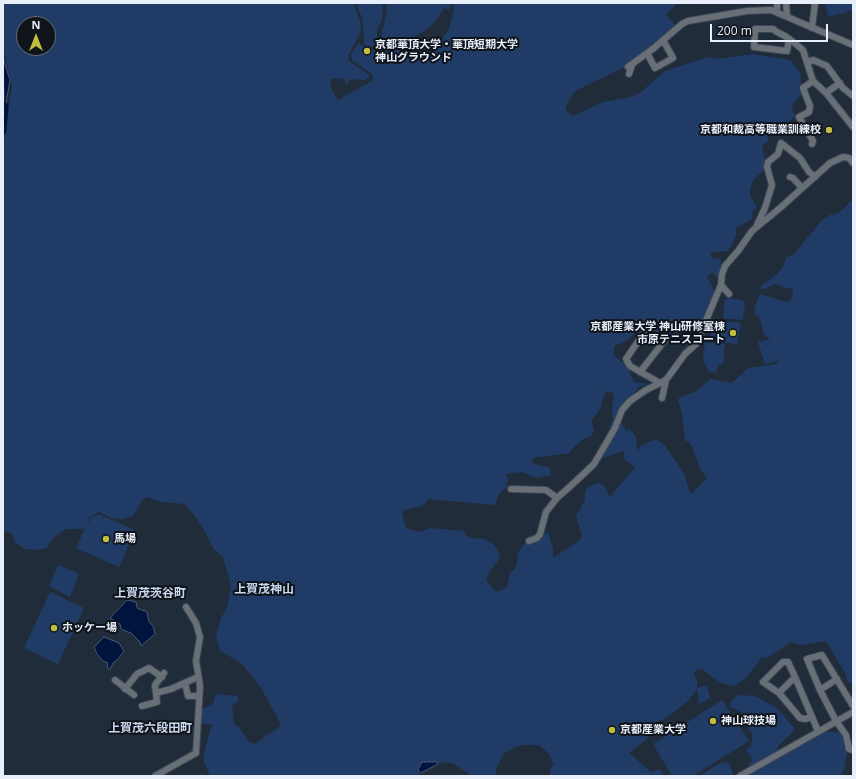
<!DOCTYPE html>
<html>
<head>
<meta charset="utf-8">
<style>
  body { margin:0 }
  #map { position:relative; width:856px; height:779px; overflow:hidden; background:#212c3b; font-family:"Open Sans",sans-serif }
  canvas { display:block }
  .frame { position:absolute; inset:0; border:4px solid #e8effa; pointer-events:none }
  .north { position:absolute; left:16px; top:16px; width:40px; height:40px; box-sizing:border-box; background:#0f141b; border:1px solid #666c74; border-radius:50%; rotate:0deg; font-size:11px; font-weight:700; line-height:16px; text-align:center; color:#e8effa }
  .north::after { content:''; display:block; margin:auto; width:14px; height:18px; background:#c0be40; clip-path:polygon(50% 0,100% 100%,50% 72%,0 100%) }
  .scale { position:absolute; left:710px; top:24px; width:118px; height:18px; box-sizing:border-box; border:2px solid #e8effa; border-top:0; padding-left:5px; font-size:12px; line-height:14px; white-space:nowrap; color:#e8effa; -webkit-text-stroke:3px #0f141b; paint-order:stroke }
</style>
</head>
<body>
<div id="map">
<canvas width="856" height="779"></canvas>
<div class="frame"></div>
<div class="north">N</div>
<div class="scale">200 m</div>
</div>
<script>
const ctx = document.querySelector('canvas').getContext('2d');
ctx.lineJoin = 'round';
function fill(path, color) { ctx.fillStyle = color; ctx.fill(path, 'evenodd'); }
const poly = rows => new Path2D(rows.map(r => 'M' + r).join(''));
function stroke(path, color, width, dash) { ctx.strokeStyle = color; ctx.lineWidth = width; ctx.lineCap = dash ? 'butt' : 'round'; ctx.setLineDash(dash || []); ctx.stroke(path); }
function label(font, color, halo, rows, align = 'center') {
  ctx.font = font + ' "Open Sans","Noto Sans JP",sans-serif'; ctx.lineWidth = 4; ctx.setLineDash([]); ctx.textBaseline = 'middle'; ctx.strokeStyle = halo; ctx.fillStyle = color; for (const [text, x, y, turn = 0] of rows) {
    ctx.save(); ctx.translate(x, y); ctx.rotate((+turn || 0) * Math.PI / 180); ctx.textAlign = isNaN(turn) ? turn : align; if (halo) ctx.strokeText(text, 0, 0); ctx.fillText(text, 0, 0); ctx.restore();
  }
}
const green = poly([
  [3,3,353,3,360,21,361,31,348,56,349,61,368,74,369,77,366,80,350,79,346,85,344,79,335,78,330,80,332,90,338,100,372,81,373,75,352,60,351,54,359,43,366,49,379,50,384,54,385,52,380,44,387,9,386,3,451,3,449,10,444,8,435,22,426,30,411,39,395,43,400,45,404,55,419,59,433,51,449,29,454,8,453,3,678,3,666,14,675,25,673,29,647,48,633,63,579,89,573,94,565,107,568,113,573,116,603,102,631,97,640,93,665,71,708,57,717,59,753,54,790,60,800,73,802,94,791,106,795,116,784,126,769,132,767,134,769,141,762,146,766,164,763,171,753,180,750,191,750,196,757,207,752,212,753,218,736,228,736,236,728,251,711,252,711,258,721,259,720,281,712,272,707,277,715,292,704,319,689,328,684,338,677,342,672,341,657,333,651,324,648,324,624,342,614,346,614,356,620,360,620,362,626,363,634,382,650,384,640,386,634,393,611,431,609,426,613,421,612,407,614,397,613,393,606,391,601,404,601,408,591,421,594,430,591,436,583,439,571,450,570,453,533,458,533,464,550,468,551,475,536,478,522,472,505,474,508,479,507,487,499,494,495,505,427,499,426,503,422,506,404,510,402,513,406,528,419,532,430,528,464,531,467,536,472,538,485,539,492,543,497,549,500,558,489,572,486,580,496,592,507,588,510,573,515,569,517,563,518,553,527,540,541,531,548,533,553,549,553,557,555,557,581,539,582,535,576,516,585,500,585,492,589,486,599,483,604,486,610,497,635,467,624,459,624,451,599,459,619,419,626,431,629,429,636,436,637,451,641,446,651,441,657,440,665,446,684,473,690,493,693,493,707,478,700,468,692,447,688,441,685,441,682,414,678,399,696,391,711,379,732,383,748,368,776,364,778,362,772,344,777,361,765,364,758,342,771,339,764,335,759,316,755,315,755,306,760,294,785,302,791,301,793,291,792,288,786,288,774,284,764,289,761,289,761,286,778,273,784,265,786,258,794,254,822,220,830,215,839,213,853,199,853,685,847,681,846,675,826,641,801,645,790,642,769,657,761,658,746,678,735,686,721,683,703,670,696,669,694,673,697,682,697,688,707,685,710,698,699,704,697,689,688,701,666,718,652,724,647,739,629,753,651,772,660,769,664,776,550,776,550,768,554,764,549,754,539,745,521,745,504,753,496,769,496,776,473,776,452,763,426,762,418,770,420,776,210,776,204,762,204,753,212,724,204,724,200,721,200,710,213,704,215,697,218,694,238,696,238,702,232,705,234,724,239,727,249,742,255,744,279,727,281,724,261,688,243,665,220,650,216,637,221,618,227,608,231,586,223,557,213,548,205,531,194,515,185,504,161,502,148,497,143,499,133,516,122,519,111,518,99,512,89,517,88,524,92,516,100,515,135,530,119,567,76,548,87,524,83,529,66,529,54,537,47,548,36,550,24,549,14,541,13,534,3,530,3,150,12,85,3,47],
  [24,24,48,24,48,48,24,48],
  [356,3,383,3,382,20,377,29,377,38,374,46,366,46,364,43,363,20],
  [825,3,853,3,853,11,850,10,845,13,828,16],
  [725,298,742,300,745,302,743,320,723,318],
  [712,320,741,323,737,344,710,341],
  [705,342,725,344,723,364,718,365,716,373,709,372,703,360],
  [58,565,79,574,70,597,49,586],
  [50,592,84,608,58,664,24,648],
  [738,695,754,696,761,699,778,709,794,728,794,731,778,746,777,751,747,768,752,761,751,756,746,750,751,745,753,735,749,728,743,724,743,713,729,706,731,701],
  [722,700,749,741,693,776,672,776,653,744],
  [826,732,842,732,844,736,847,751,844,770,839,776,747,776,814,737],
  [727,762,730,765,733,776,700,776,718,764]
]);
const water = poly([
  [3,58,10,80,3,120,4,96,3,58],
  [127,600,136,602,137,608,147,612,149,622,153,626,155,634,141,646,140,642,131,633,123,630,121,628,120,624,110,618,127,600],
  [104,637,119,643,124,651,118,659,113,663,110,669,108,669,107,662,104,662,97,654,94,647,104,637],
  [422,762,438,762,438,764,421,773,418,770,422,762]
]);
const river = poly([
  [3,131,5,106]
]);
const minor = poly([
  [786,3,787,16],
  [777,12,777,3],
  [812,28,815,3],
  [789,39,787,51,754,47,755,29,773,29,777,32,785,36,792,41,803,50,813,81,826,93,853,127],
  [647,53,655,68,673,58,663,40],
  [807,63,813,60,827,66,843,88,853,96],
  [628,67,654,48,682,24,688,21,747,11,771,10,853,45],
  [629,74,632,65],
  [826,93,840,83],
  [812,144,813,141,799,117,809,112,810,106,803,88,813,81],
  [790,177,793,178,802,188],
  [757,225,765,208,772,185,767,167,768,162,778,154,781,143,800,158,809,172,815,177],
  [721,285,729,294],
  [648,327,626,359,630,366,660,383],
  [640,372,665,340],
  [662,398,666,380],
  [511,489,546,490,557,498,575,482,594,464,615,428,622,410,630,401,646,390,666,380,685,354,696,344,721,285,722,274,725,266,738,251,752,231,780,208,830,163,843,157,849,158,853,163],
  [529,541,537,538,540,534,546,512,557,498],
  [795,677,779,693,763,682,783,662,788,662,795,677,818,731],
  [837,679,820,690,807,659,822,655,853,706],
  [115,680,134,695],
  [185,683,188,696,199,696],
  [125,689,137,674,149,668,162,677],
  [820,690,836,721,846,735,849,749,853,750],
  [156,693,171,689,198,677],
  [779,693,800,718,805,719,812,717],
  [142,706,157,702,155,685,164,673],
  [155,776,196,753,200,686,196,661,200,637,196,623,186,607],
  [740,776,853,712]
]);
const markers = [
  [367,51,4,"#c0be40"],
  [829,130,4,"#c0be40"],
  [733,333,4,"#c0be40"],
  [106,539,4,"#c0be40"],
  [54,628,4,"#c0be40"],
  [713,721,4,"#c0be40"],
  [612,730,4,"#c0be40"]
];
const poiNames = [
  ["京都華頂大学・華頂短期大学",375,45],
  ["神山グラウンド",375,58],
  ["京都和裁高等職業訓練校",821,130,"right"],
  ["京都産業大学 神山研修室棟",725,327,"right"],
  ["市原テニスコート",725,340,"right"],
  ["馬場",114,539],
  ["ホッケー場",62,628],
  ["神山球技場",721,721],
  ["京都産業大学",620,730]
];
const neighbourhoodNames = [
  ["上賀茂神山",264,590],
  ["上賀茂茨谷町",150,594],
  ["上賀茂六段田町",150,729]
];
fill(green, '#203c66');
fill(water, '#00143e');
stroke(water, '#465676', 1);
stroke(river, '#00143e', 7);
stroke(minor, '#3d4756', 8);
stroke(minor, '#696f77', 6);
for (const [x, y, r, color] of markers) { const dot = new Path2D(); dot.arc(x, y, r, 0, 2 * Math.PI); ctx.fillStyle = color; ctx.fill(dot); stroke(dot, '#0f141b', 1.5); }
label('bold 11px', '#e8effa', '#0f141b', poiNames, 'left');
label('bold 12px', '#cad8ed', '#0f141b', neighbourhoodNames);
</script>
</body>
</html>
